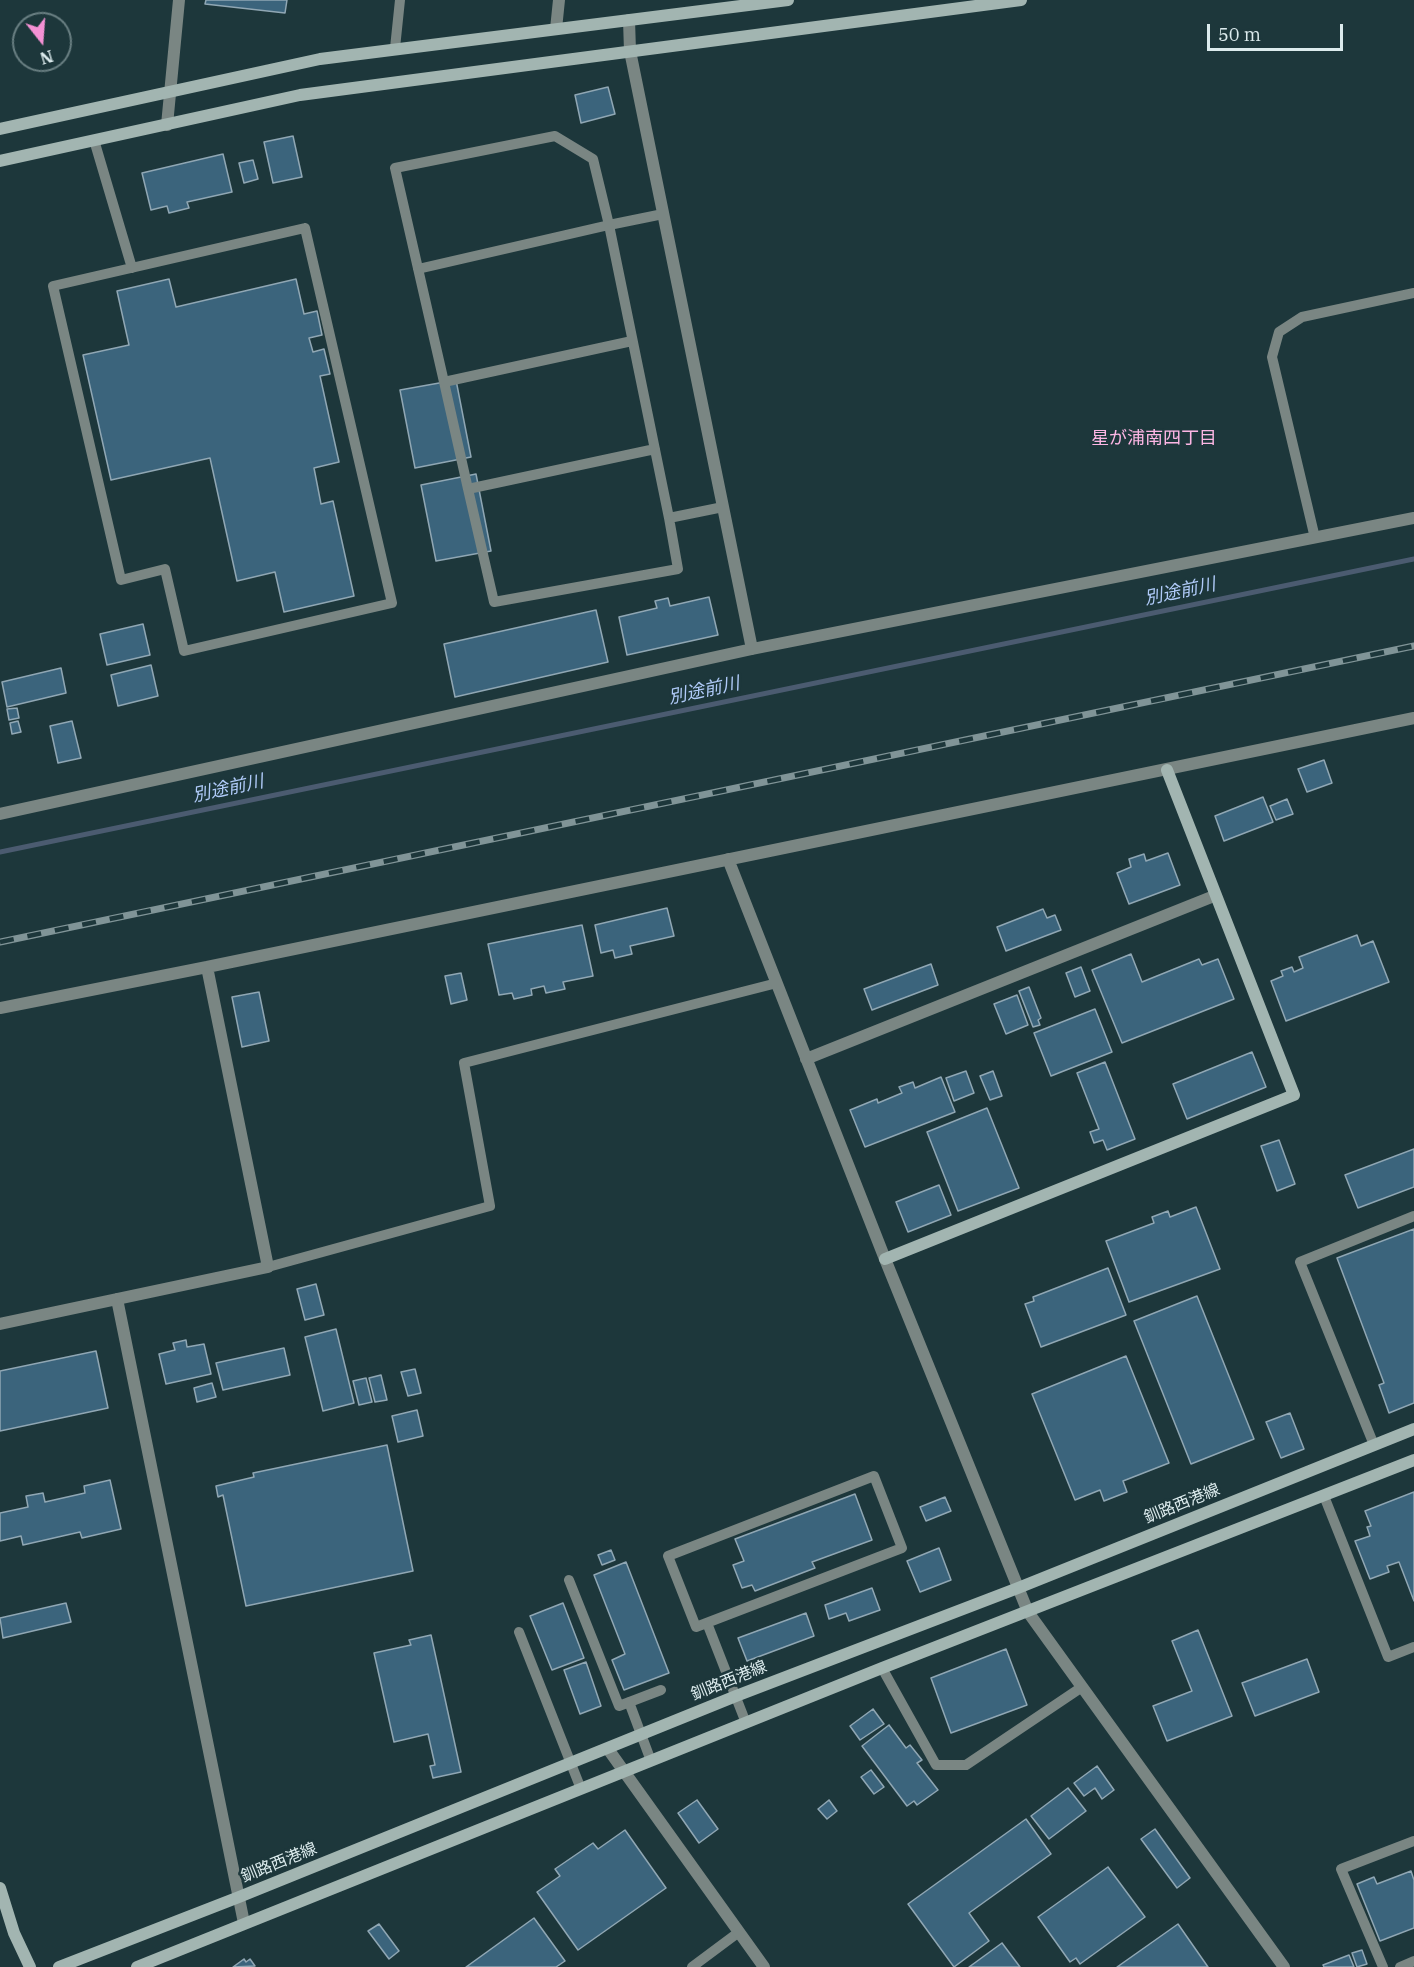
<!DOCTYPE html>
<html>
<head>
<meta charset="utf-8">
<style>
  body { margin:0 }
  #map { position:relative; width:1414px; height:1967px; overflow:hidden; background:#1d373b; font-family:"IBM Plex Serif",serif }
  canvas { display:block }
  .north { position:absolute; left:12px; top:12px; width:60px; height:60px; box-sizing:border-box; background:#1d373b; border:2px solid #697f82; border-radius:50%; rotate:163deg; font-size:16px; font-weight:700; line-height:24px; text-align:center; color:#dcebed }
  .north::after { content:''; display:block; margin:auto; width:21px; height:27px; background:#f491d4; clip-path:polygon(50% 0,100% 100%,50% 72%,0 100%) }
  .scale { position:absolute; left:1207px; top:24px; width:136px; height:27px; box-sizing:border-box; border:3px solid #dcebed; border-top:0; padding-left:8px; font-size:18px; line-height:21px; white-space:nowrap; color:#dcebed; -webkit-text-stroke:4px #1d373b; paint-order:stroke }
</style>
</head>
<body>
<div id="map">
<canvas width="1414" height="1967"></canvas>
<div class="north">N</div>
<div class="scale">50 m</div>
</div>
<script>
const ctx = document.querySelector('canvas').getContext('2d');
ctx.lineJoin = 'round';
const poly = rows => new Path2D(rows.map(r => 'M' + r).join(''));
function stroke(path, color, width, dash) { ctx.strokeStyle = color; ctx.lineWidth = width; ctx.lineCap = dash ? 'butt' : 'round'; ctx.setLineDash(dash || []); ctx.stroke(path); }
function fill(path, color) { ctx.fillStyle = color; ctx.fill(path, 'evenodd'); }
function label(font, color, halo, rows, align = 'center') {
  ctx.font = font + ' "IBM Plex Serif","Noto Sans JP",serif'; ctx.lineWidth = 5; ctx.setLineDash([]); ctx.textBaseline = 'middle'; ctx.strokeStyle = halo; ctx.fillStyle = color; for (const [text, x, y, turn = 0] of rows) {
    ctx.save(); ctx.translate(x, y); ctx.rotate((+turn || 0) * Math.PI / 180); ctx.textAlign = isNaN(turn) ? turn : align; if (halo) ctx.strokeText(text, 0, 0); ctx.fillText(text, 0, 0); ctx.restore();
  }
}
const stream = poly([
  [0,852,1414,559]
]);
const building = poly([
  [206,0,287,0,285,13,205,4,206,0],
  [608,87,615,114,581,123,575,95,608,87],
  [293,136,302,177,273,183,264,142,293,136],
  [223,154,232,192,187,202,189,208,169,213,167,206,151,210,142,173,223,154],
  [253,160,258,179,244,183,239,163,253,160],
  [169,279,176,307,296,279,304,314,317,311,322,335,309,338,313,352,324,349,330,374,320,376,339,462,314,468,321,504,333,501,354,596,284,612,275,572,237,581,210,458,111,480,83,355,129,345,117,291,169,279],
  [456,380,471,457,415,468,400,390,456,380],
  [476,474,491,551,436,561,421,485,476,474],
  [709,597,718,635,627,655,619,617,657,608,655,601,668,598,670,606,709,597],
  [596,610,608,662,455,697,444,644,596,610],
  [143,624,150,655,107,665,100,634,143,624],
  [151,665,158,696,118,706,111,675,151,665],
  [61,668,66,693,7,707,2,682,61,668],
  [17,708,19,718,9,720,7,709,17,708],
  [18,721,21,732,12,734,10,723,18,721],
  [72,721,81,758,58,763,50,726,72,721],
  [1324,760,1332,783,1307,792,1298,769,1324,760],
  [1263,797,1273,822,1224,841,1215,816,1263,797],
  [1287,799,1293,814,1276,820,1270,806,1287,799],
  [1168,853,1180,885,1129,904,1117,873,1131,867,1129,859,1144,854,1146,861,1168,853],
  [667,908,674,936,630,946,632,954,615,958,613,950,601,953,595,925,667,908],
  [1043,909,1047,918,1055,915,1061,930,1006,951,997,927,1043,909],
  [582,925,593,976,563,982,565,989,546,993,544,986,531,989,532,995,514,999,512,993,499,995,488,944,582,925],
  [1357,935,1361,946,1373,941,1389,982,1286,1021,1271,981,1283,976,1281,971,1292,967,1294,972,1303,968,1299,957,1357,935],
  [1131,954,1142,982,1199,959,1202,965,1218,959,1234,999,1122,1043,1092,970,1131,954],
  [931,964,938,985,872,1010,864,989,931,964],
  [1081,967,1090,991,1075,997,1066,973,1081,967],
  [461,973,467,1000,451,1004,445,976,461,973],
  [1029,987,1041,1018,1038,1020,1040,1025,1033,1027,1019,991,1029,987],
  [259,992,269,1041,242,1047,232,997,259,992],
  [1017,995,1028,1025,1006,1034,994,1004,1017,995],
  [1095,1009,1112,1052,1051,1076,1034,1033,1095,1009],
  [1252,1052,1266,1087,1187,1119,1173,1084,1252,1052],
  [1105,1062,1135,1139,1107,1150,1103,1140,1094,1143,1090,1132,1099,1129,1077,1073,1105,1062],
  [966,1071,974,1093,954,1101,946,1078,966,1071],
  [993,1071,1002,1096,990,1100,980,1076,993,1071],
  [941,1077,955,1112,865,1147,850,1110,877,1099,878,1103,902,1093,899,1087,913,1082,915,1088,941,1077],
  [987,1108,1019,1188,958,1211,927,1132,987,1108],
  [1279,1140,1295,1184,1277,1191,1261,1146,1279,1140],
  [1414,1149,1414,1187,1358,1208,1345,1175,1414,1149],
  [939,1185,951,1215,908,1232,896,1202,939,1185],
  [1196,1207,1220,1269,1129,1302,1106,1241,1154,1223,1152,1217,1168,1211,1170,1217,1196,1207],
  [1414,1229,1414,1403,1389,1413,1379,1385,1384,1383,1337,1258,1414,1229],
  [1108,1268,1126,1315,1041,1347,1025,1304,1034,1301,1033,1297,1108,1268],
  [316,1284,324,1315,305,1320,297,1289,316,1284],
  [1197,1296,1254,1439,1191,1464,1134,1321,1197,1296],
  [336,1329,354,1403,323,1411,305,1337,336,1329],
  [186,1340,187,1347,204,1344,211,1374,166,1384,159,1354,175,1350,173,1343,186,1340],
  [284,1348,290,1375,223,1390,216,1363,284,1348],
  [96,1351,108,1408,0,1431,0,1371,96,1351],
  [1126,1356,1169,1463,1123,1481,1127,1492,1104,1501,1100,1490,1075,1500,1032,1394,1126,1356],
  [415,1369,421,1393,408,1396,401,1372,415,1369],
  [381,1375,387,1400,375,1402,369,1378,381,1375],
  [366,1378,372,1402,359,1405,353,1381,366,1378],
  [212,1383,216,1397,197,1402,194,1388,212,1383],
  [417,1410,423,1436,398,1442,392,1416,417,1410],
  [1290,1413,1304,1449,1281,1458,1266,1422,1290,1413],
  [387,1445,413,1571,246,1606,223,1495,218,1497,216,1486,254,1477,253,1473,387,1445],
  [110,1480,121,1529,82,1538,80,1532,23,1545,21,1536,0,1541,0,1513,28,1507,26,1496,43,1493,45,1502,85,1493,84,1486,110,1480],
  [1414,1492,1414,1601,1399,1562,1387,1566,1389,1572,1370,1579,1355,1541,1370,1536,1367,1527,1371,1526,1365,1511,1414,1492],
  [855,1494,872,1540,812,1562,815,1568,755,1591,752,1585,742,1588,733,1565,744,1561,735,1539,855,1494],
  [945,1497,951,1511,926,1521,920,1507,945,1497],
  [939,1548,951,1580,920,1592,907,1561,939,1548],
  [611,1550,615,1560,602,1565,598,1555,611,1550],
  [626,1562,669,1673,624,1690,612,1660,625,1654,594,1575,626,1562],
  [872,1588,880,1610,849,1621,846,1613,829,1619,825,1605,872,1588],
  [66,1603,71,1622,3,1638,0,1618,66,1603],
  [563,1603,584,1658,552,1670,530,1616,563,1603],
  [806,1613,814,1636,747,1661,738,1638,806,1613],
  [1198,1630,1232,1716,1167,1741,1153,1706,1192,1691,1172,1641,1198,1630],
  [431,1635,461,1772,433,1778,430,1766,435,1765,428,1734,394,1742,374,1653,411,1645,409,1640,431,1635],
  [1006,1649,1027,1705,951,1733,931,1678,1006,1649],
  [1307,1659,1319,1692,1255,1716,1242,1683,1307,1659],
  [586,1662,601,1706,580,1714,564,1670,586,1662],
  [873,1709,884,1724,860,1740,850,1726,873,1709],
  [889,1725,906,1748,910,1745,922,1760,917,1763,938,1790,917,1805,914,1801,907,1806,862,1746,889,1725],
  [1097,1766,1114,1790,1102,1799,1095,1788,1084,1796,1074,1783,1097,1766],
  [871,1770,884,1787,874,1794,861,1777,871,1770],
  [1068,1788,1086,1811,1049,1839,1031,1816,1068,1788],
  [697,1800,718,1829,699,1843,678,1813,697,1800],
  [829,1800,837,1811,827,1819,818,1809,829,1800],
  [1026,1819,1051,1854,969,1913,989,1941,954,1967,908,1904,1026,1819],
  [1155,1829,1190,1878,1177,1888,1141,1839,1155,1829],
  [625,1830,666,1888,578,1950,537,1892,560,1876,555,1869,593,1843,598,1849,625,1830],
  [1108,1867,1145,1917,1080,1964,1076,1958,1070,1962,1038,1917,1108,1867],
  [1411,1871,1414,1880,1414,1928,1380,1941,1357,1884,1374,1877,1377,1884,1411,1871],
  [534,1918,565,1961,556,1967,466,1967,534,1918],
  [379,1924,399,1951,389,1959,368,1931,379,1924],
  [1178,1924,1208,1967,1117,1967,1178,1924],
  [1002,1943,1020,1967,969,1967,1002,1943],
  [1362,1950,1367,1964,1357,1967,1352,1953,1362,1950],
  [1349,1955,1354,1967,1324,1967,1323,1965,1349,1955],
  [244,1959,246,1962,250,1959,255,1966,233,1967,244,1959]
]);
const lane = poly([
  [395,48,400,0],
  [94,140,132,268],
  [663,214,609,225,669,518,723,507],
  [305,228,392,603,184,651,165,569,121,580,53,286,305,228],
  [418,269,609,225,593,159,555,136,395,168,444,382,468,489,494,602,678,569,669,518],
  [444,382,632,341],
  [468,489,655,449],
  [1315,538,1272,357,1279,332,1302,317,1414,293],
  [268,1267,490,1206,464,1063,777,983],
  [1374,1445,1300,1262,1414,1216],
  [874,1476,902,1548,696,1627,668,1556,874,1476],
  [1324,1496,1388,1657,1414,1647],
  [569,1580,619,1706,661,1690],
  [707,1623,746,1723],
  [519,1632,581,1789],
  [882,1668,936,1765,966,1765,1082,1687],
  [629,1702,651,1761],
  [692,1967,739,1932],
  [1383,1967,1341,1869,1414,1841],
  [1400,1967,1414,1961]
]);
const street = poly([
  [629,20,630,51,752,649],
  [556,29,559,0],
  [167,125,179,0],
  [0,814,752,649,1414,518],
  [728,859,885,1259,1028,1612,1284,1967],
  [0,1008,207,967,1414,718],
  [806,1059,1214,896],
  [117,1299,244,1923],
  [0,1324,268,1267,207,967],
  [608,1749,764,1967]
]);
const secondary = poly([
  [0,129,320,59,788,0],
  [0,161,300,95,1021,0],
  [885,1259,1294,1095,1167,770],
  [0,1888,14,1933,30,1967],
  [59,1967,239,1897,736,1696,1018,1588,1414,1429],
  [137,1967,882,1668,1414,1460]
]);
const rail = poly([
  [0,942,1414,646]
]);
const streetNames = [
  ["釧路西港線",1182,1504,-22],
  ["釧路西港線",729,1681,-22],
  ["釧路西港線",279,1863,-22]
];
const neighbourhoodNames = [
  ["星が浦南四丁目",1154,439]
];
const waterNames = [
  ["別途前川",1180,592,-12],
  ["別途前川",704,691,-12],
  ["別途前川",228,789,-12]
];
stroke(stream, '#4b5b70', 5);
fill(building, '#3b647c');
stroke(building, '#90a7b4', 1.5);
stroke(lane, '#7a8683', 10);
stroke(street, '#7a8683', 12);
stroke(secondary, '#a2b5b1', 12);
stroke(rail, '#809497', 7);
stroke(rail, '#1d373b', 4.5, [14]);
label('16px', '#dcebed', '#1d373b', streetNames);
label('18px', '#fcb6e4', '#1d373b', neighbourhoodNames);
label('italic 18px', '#b0cbf9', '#1d373b', waterNames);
</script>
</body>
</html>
